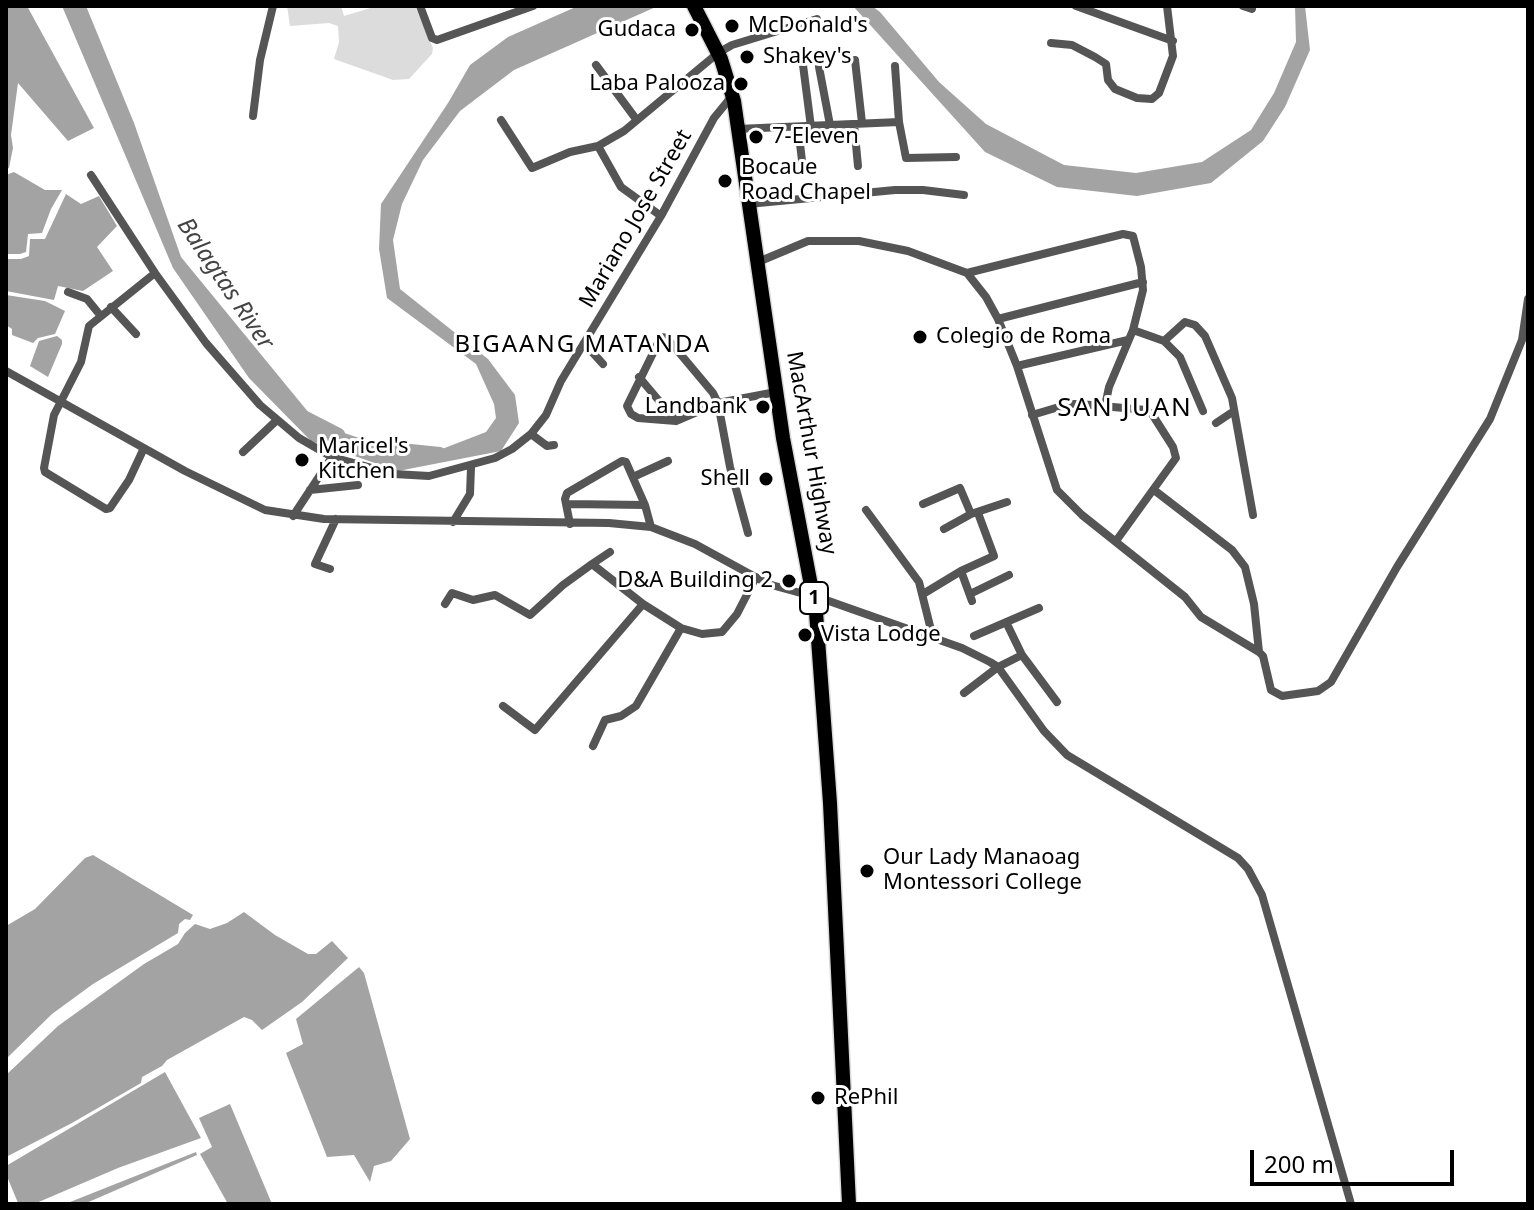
<!DOCTYPE html>
<html>
<head>
<meta charset="utf-8">
<style>
  body { margin:0 }
  #map { position:relative; width:1534px; height:1210px; overflow:hidden; background:#fff; font-family:"Noto Sans",sans-serif }
  canvas { display:block }
  .frame { position:absolute; inset:0; border:8px solid #000; pointer-events:none }
  .scale { position:absolute; left:1250px; top:1150px; width:204px; height:36px; box-sizing:border-box; border:4px solid #000; border-top:0; padding-left:10px; font-size:24px; line-height:28px; white-space:nowrap; color:#000; -webkit-text-stroke:6px #fff; paint-order:stroke }
</style>
</head>
<body>
<div id="map">
<canvas width="1534" height="1210"></canvas>
<div class="frame"></div>
<div class="scale">200 m</div>
</div>
<script>
const ctx = document.querySelector('canvas').getContext('2d');
ctx.lineJoin = 'round';
function fill(path, color) { ctx.fillStyle = color; ctx.fill(path, 'evenodd'); }
const poly = rows => new Path2D(rows.map(r => 'M' + r).join(''));
function stroke(path, color, width, dash) { ctx.strokeStyle = color; ctx.lineWidth = width; ctx.lineCap = dash ? 'butt' : 'round'; ctx.setLineDash(dash || []); ctx.stroke(path); }
function label(font, color, halo, rows, align = 'center') {
  ctx.font = font + ' "Noto Sans",sans-serif'; ctx.lineWidth = 6; ctx.setLineDash([]); ctx.textBaseline = 'middle'; ctx.strokeStyle = halo; ctx.fillStyle = color; for (const [text, x, y, turn = 0] of rows) {
    ctx.save(); ctx.translate(x, y); ctx.rotate((+turn || 0) * Math.PI / 180); ctx.textAlign = isNaN(turn) ? turn : align; if (halo) ctx.strokeText(text, 0, 0); ctx.fillText(text, 0, 0); ctx.restore();
  }
}
const green = poly([
  [287,6,341,6,344,16,377,6,415,6,433,48,432,54,409,79,393,80,334,59,339,42,338,26,329,23,290,26]
]);
const water = poly([
  [6,6,27,6,94,128,68,141,18,83,11,135,13,148,9,168,6,169],
  [62,6,86,6,134,123,181,257,318,424,403,453,442,449,486,432,496,418,494,404,476,364,387,298,379,249,381,204,448,103,470,65,508,37,578,6,658,6,514,70,460,111,423,160,402,204,393,240,400,289,488,359,515,395,519,423,501,451,398,471,311,441,249,378,173,268],
  [853,6,872,6,880,12,939,82,986,124,1064,165,1136,173,1202,162,1251,130,1274,93,1296,42,1295,6,1305,6,1310,50,1285,107,1263,141,1211,183,1137,196,1057,187,985,152],
  [14,172,45,190,62,190,51,209,42,233,28,234,26,252,20,254,6,254,6,175],
  [66,194,81,204,99,196,117,226,97,247,113,271,83,291,58,286,54,300,6,291,6,259,21,259,29,256,30,239,45,239],
  [6,295,45,301,65,311,55,334,38,338,33,343,12,335,12,329,6,325],
  [57,336,62,340,62,344,48,377,30,366,39,341],
  [93,855,193,915,190,920,185,919,179,924,178,933,93,984,52,1014,6,1059,6,926,35,909,85,858],
  [244,912,275,935,308,954,316,954,332,941,348,958,302,1002,262,1030,252,1020,244,1017,167,1060,162,1066,142,1077,141,1083,72,1123,6,1157,6,1075,58,1026,144,964,178,944,185,933,195,924,210,929,227,923],
  [359,967,364,973,410,1139,391,1161,374,1166,370,1182,354,1155,327,1157,286,1053,303,1044,296,1019],
  [165,1072,201,1138,118,1168,34,1204,18,1203,6,1174,6,1166],
  [230,1104,272,1204,228,1204,200,1154,212,1147,199,1118],
  [196,1152,197,1155,84,1204,65,1204]
]);
const river = poly([
  [302,415,339,434],
  [371,446,440,453]
]);
const street = poly([
  [420,6,432,38,437,40,533,6],
  [1076,6,1173,41],
  [1243,6,1252,9],
  [1051,43,1072,45,1095,57,1106,64,1108,80,1115,89,1137,98,1152,99,1159,93,1173,56,1167,6],
  [855,60,862,123],
  [596,65,636,119],
  [803,65,811,127],
  [895,66,899,122,906,158,956,157],
  [819,67,830,125],
  [253,116,260,60,273,6],
  [501,120,532,168,570,152,598,146,624,131,718,53,732,45,817,19],
  [854,124,858,166],
  [798,127,803,169],
  [737,129,899,122],
  [598,146,621,187,661,216],
  [91,175,155,273,206,343,260,405,299,438,332,457,394,474,429,476,495,458,512,449,531,434,546,415,561,381,661,216,714,118,732,96],
  [748,204,895,190,923,190,964,195],
  [758,262,808,241,859,241,908,251,967,273,986,297,998,319,1017,366,1057,490,1082,515,1185,597,1201,617,1259,652],
  [967,273,1123,234,1133,236,1141,267,1143,290,1133,330,1109,387,1105,406],
  [68,292,87,299,100,315],
  [111,307,136,334],
  [998,319,1143,282],
  [1133,330,1164,341,1180,357,1203,411],
  [1164,341,1185,322,1195,325,1205,336,1232,398,1253,515],
  [584,343,603,364],
  [1017,366,1128,340],
  [6,371,185,471,265,510,324,519,609,523,651,527,695,544,768,584,826,600,962,648,990,662,998,667,1044,731,1067,755,1238,858,1248,869,1262,895,1351,1204],
  [639,377,676,421],
  [1032,415,1069,404,1080,404,1146,410,1152,414,1173,447,1176,458,1116,541],
  [1216,423,1234,411],
  [531,434,547,446,554,445],
  [144,448,129,480,110,508,106,509,45,472,44,468,54,415,81,362,89,326,155,273],
  [243,452,277,420],
  [633,477,668,461],
  [310,490,358,485],
  [1154,490,1232,550,1245,567,1254,604,1259,652,1263,656,1271,690,1282,696,1318,691,1331,682,1397,567,1490,419,1522,340,1528,299],
  [568,504,645,505,651,527],
  [923,504,960,488,971,514],
  [866,510,919,582,933,638],
  [293,516,332,457],
  [453,522,470,494,471,467],
  [570,524,565,499,567,493,622,461,626,462,645,505],
  [944,529,971,514,1007,502],
  [748,533,730,467,718,403,713,393,667,338,661,337,659,341,627,406,631,414,638,418,676,421,718,403,776,392],
  [592,564,610,552],
  [330,569,315,564,336,519],
  [961,571,972,601],
  [923,594,961,571,994,556,978,513],
  [970,594,1009,575],
  [445,604,452,593,473,600,495,595,530,615,563,585,592,564,643,604],
  [1006,622,1022,655,1057,702],
  [974,636,1039,608],
  [964,693,998,667,1022,655],
  [503,706,535,730,643,604,681,628,702,634,722,632,737,614,756,577],
  [593,746,605,720,621,716,636,706,681,628]
]);
const highway = poly([
  [694,6,721,59,734,101,783,438,816,612,830,803,849,1204]
]);
const markers = [
  [732,26,8,"#000"],
  [692,30,8,"#000"],
  [747,57,8,"#000"],
  [741,84,8,"#000"],
  [756,137,8,"#000"],
  [725,181,8,"#000"],
  [920,337,8,"#000"],
  [763,407,8,"#000"],
  [302,460,8,"#000"],
  [766,479,8,"#000"],
  [789,581,8,"#000"],
  [805,635,8,"#000"],
  [867,871,8,"#000"],
  [818,1098,8,"#000"]
];
const shields = [
  [814,598,28]
];
const shieldNames = [
  ["1",814,598]
];
const poiNames = [
  ["McDonald's",748,26],
  ["Gudaca",676,30,"right"],
  ["Shakey's",763,57],
  ["Laba Palooza",725,84,"right"],
  ["7-Eleven",772,137],
  ["Bocaue",741,168],
  ["Road Chapel",741,193],
  ["Colegio de Roma",936,337],
  ["Landbank",747,407,"right"],
  ["Maricel's",318,447],
  ["Kitchen",318,472],
  ["Shell",750,479,"right"],
  ["D&A Building 2",773,581,"right"],
  ["Vista Lodge",821,635],
  ["Our Lady Manaoag",883,858],
  ["Montessori College",883,883],
  ["RePhil",834,1098]
];
const streetNames = [
  ["Mariano Jose Street",636,219,-60],
  ["MacArthur Highway",811,453,80]
];
const waterNames = [
  ["Balagtas River",225,284,56]
];
const neighbourhoodNames = [
  ["BIGAANG MATANDA",583,345]
];
const quarterNames = [
  ["SAN JUAN",1125,409]
];
fill(green, '#dcdcdc');
fill(water, '#a3a3a3');
stroke(river, '#a3a3a3', 12);
stroke(highway, '#dbdbdb', 17);
stroke(street, '#555', 8);
stroke(highway, '#000', 14);
for (const [x, y, r, color] of markers) { const dot = new Path2D(); dot.arc(x, y, r, 0, 2 * Math.PI); ctx.fillStyle = color; ctx.fill(dot); stroke(dot, '#fff', 3); }
for (const [x, y, w] of shields) { const box = new Path2D(); box.roundRect(x - w / 2, y - 16, w, 32, 6); ctx.fillStyle = '#fff'; ctx.fill(box); stroke(box, '#000', 2); }
label('bold 20px', '#000', null, shieldNames);
label('22px', '#000', '#fff', poiNames, 'left');
label('22px', '#000', '#fff', streetNames);
label('italic 24px', '#444', '#fff', waterNames);
ctx.letterSpacing = '2px';
label('24px', '#000', '#fff', neighbourhoodNames);
ctx.letterSpacing = '0px';
ctx.letterSpacing = '2px';
label('26px', '#000', '#fff', quarterNames);
ctx.letterSpacing = '0px';
</script>
</body>
</html>
